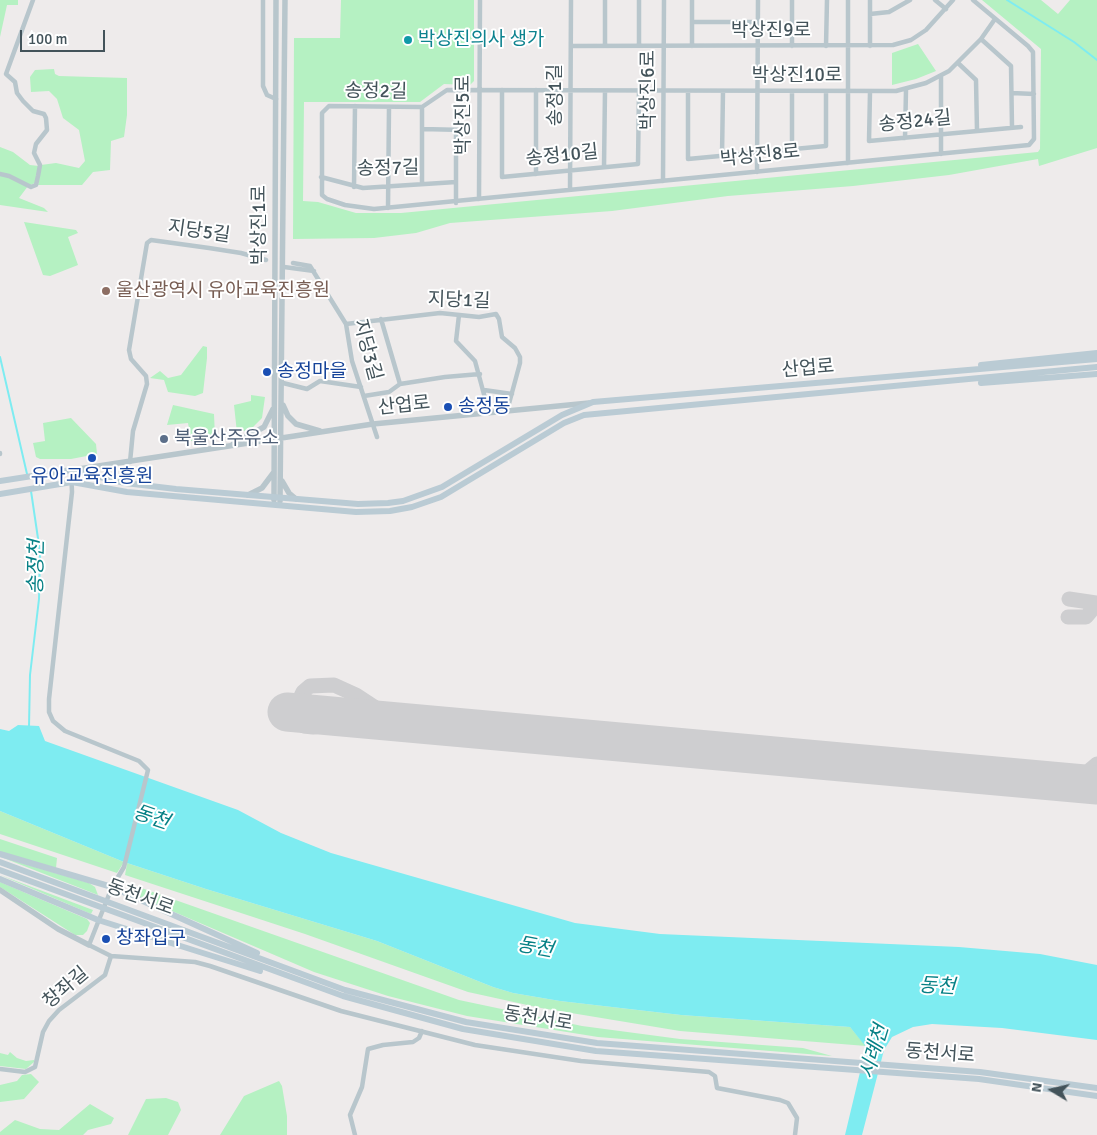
<!DOCTYPE html>
<html>
<head>
<meta charset="utf-8">
<style>
  body { margin:0 }
  #map { position:relative; width:1097px; height:1135px; overflow:hidden; background:#eeebeb; font-family:Signika,sans-serif }
  canvas { display:block }
  .north { position:absolute; left:1027px; top:1065px; width:50px; height:50px; -webkit-text-stroke:4px #fff; paint-order:stroke; rotate:279deg; font-size:14px; font-weight:700; line-height:20px; text-align:center; color:#43535a }
  .north::after { content:''; display:block; margin:auto; width:18px; height:22px; background:#43535a; clip-path:polygon(50% 0,100% 100%,50% 72%,0 100%) }
  .scale { position:absolute; left:20px; top:30px; width:85px; height:22px; box-sizing:border-box; border:2px solid #43535a; border-top:0; padding-left:6px; font-size:15px; line-height:18px; white-space:nowrap; color:#43535a; -webkit-text-stroke:4px #fff; paint-order:stroke }
</style>
</head>
<body>
<div id="map">
<canvas width="1097" height="1135"></canvas>
<div class="north">N</div>
<div class="scale">100 m</div>
</div>
<script>
const ctx = document.querySelector('canvas').getContext('2d');
ctx.lineJoin = 'round';
function fill(path, color) { ctx.fillStyle = color; ctx.fill(path, 'evenodd'); }
const poly = rows => new Path2D(rows.map(r => 'M' + r).join(''));
function stroke(path, color, width, dash) { ctx.strokeStyle = color; ctx.lineWidth = width; ctx.lineCap = dash ? 'butt' : 'round'; ctx.setLineDash(dash || []); ctx.stroke(path); }
function label(font, color, halo, rows, align = 'center') {
  ctx.font = font + ' Signika,"Noto Sans KR",sans-serif'; ctx.lineWidth = 4; ctx.setLineDash([]); ctx.textBaseline = 'middle'; ctx.strokeStyle = halo; ctx.fillStyle = color; for (const [text, x, y, turn = 0] of rows) {
    ctx.save(); ctx.translate(x, y); ctx.rotate((+turn || 0) * Math.PI / 180); ctx.textAlign = isNaN(turn) ? turn : align; if (halo) ctx.strokeText(text, 0, 0); ctx.fillText(text, 0, 0); ctx.restore();
  }
}
const green = poly([
  [0,0,18,0,18,5,7,5,0,37],
  [341,0,474,0,474,81,470,85,444,84,420,102,304,102,303,201,318,202,356,213,401,213,1038,152,1040,149,1041,49,982,0,1041,0,1058,14,1070,0,1097,0,1097,148,1039,166,1038,159,949,175,853,186,728,196,612,211,450,223,416,233,374,238,293,239,294,38,340,38],
  [918,44,936,71,916,79,892,85,892,53],
  [54,69,55,74,59,76,127,78,127,115,124,137,111,141,110,170,93,172,82,185,38,185,41,165,56,163,79,168,85,161,79,130,63,118,57,99,49,91,31,92,30,77,35,70],
  [0,147,13,152,30,165,39,166,35,183,28,186,19,198,44,208,48,212,0,205],
  [24,222,76,230,78,233,68,237,78,265,50,276,43,275],
  [203,346,207,347,207,358,203,393,195,396,168,392,164,380,150,378,160,371,168,378,181,375],
  [251,395,265,397,262,418,251,429,237,433,234,405,251,401],
  [173,405,214,414,215,437,191,441,188,423,167,425],
  [71,418,96,444,97,454,71,459,40,459,36,457,33,443,45,441,43,423],
  [0,811,124,862,206,889,377,941,493,987,513,993,560,1001,681,1015,850,1027,866,1046,680,1031,541,1008,468,992,305,934,125,875,127,864,124,862,117,873,0,834],
  [0,839,57,858,56,868,0,852],
  [1,857,89,883,95,887,98,895],
  [0,875,93,910,91,914],
  [0,882,87,919,90,923,87,931,83,935,75,935,0,887],
  [130,884,459,1000,582,1026,680,1039,803,1048,832,1056,598,1037,467,1016,388,996,314,972,144,899,127,890],
  [10,1052,17,1058,26,1061,34,1060,34,1062,26,1069,0,1066,0,1053,8,1055],
  [31,1074,39,1082,24,1099,0,1102,0,1085,17,1081,22,1075],
  [279,1081,282,1086,287,1116,287,1135,220,1135,244,1096],
  [166,1098,178,1102,181,1110,168,1135,128,1135,146,1099],
  [90,1104,114,1118,111,1124,88,1130,83,1135,0,1135,0,1132,15,1120,40,1129,59,1130]
]);
const water = poly([
  [18,725,39,726,45,741,238,810,281,833,331,853,575,923,660,934,959,947,1040,954,1097,965,1097,1040,1002,1028,932,1024,913,1027,892,1037,884,1050,862,1135,845,1135,866,1047,850,1027,681,1015,560,1001,513,993,493,987,377,941,206,889,124,862,0,811,0,729,9,731]
]);
const stream = poly([
  [1007,0,1074,42,1097,60],
  [0,357,27,474],
  [29,727,30,675,39,599,40,552,31,491]
]);
const taxiway = poly([
  [1069,599,1097,603],
  [1068,617,1086,617,1097,604],
  [371,720,313,727,304,726,298,720,296,707,303,692,310,686,334,685,356,695,394,720,409,723],
  [1057,781,1073,779,1084,775,1097,764]
]);
const runway = poly([
  [287,712,1097,785]
]);
const minor = poly([
  [263,0,263,86,267,95,276,99],
  [935,0,946,9],
  [973,0,1028,46,1033,52,1034,139,1029,145,374,209,345,205,327,199,322,195,322,113,329,106,422,107,447,90,896,91,926,83,949,71,981,39,995,19],
  [870,14,889,12,910,0],
  [692,22,757,22],
  [981,39,1011,66,1012,127],
  [571,46,893,45,911,40,926,30,953,0],
  [605,46,605,0],
  [639,46,639,0],
  [692,46,692,0],
  [792,46,792,0],
  [826,46,827,0],
  [870,46,870,0],
  [958,63,976,80,977,131],
  [502,90,502,177,638,164,639,91],
  [688,91,688,159,826,146,826,92],
  [870,92,869,141,1021,127],
  [1012,93,1034,94],
  [422,129,464,130],
  [456,130,456,203],
  [905,138,906,90],
  [792,149,792,91],
  [941,154,941,76],
  [722,156,723,91],
  [848,163,848,0],
  [604,167,605,91],
  [757,172,758,0],
  [0,174,9,176,31,187,36,185,38,176,40,165,34,153,36,144,47,130,46,118,44,114,33,111,23,101,17,93,15,82,6,74,33,0],
  [536,174,536,90],
  [321,177,363,188,456,182],
  [663,181,664,0],
  [422,184,422,107],
  [354,187,355,106],
  [570,190,571,0],
  [479,199,480,0],
  [388,208,389,107],
  [293,263,310,266,346,324,352,361,377,437],
  [284,267,314,271],
  [459,315,456,341,475,361,489,413],
  [381,319,400,384,445,377,480,374],
  [346,324,440,313,479,317,496,314,499,319,502,337,515,348,520,357,520,363,507,411],
  [283,383,307,389,320,381,361,387],
  [484,390,512,394],
  [364,396,389,392,400,384],
  [0,453,0,454],
  [130,462,133,431,147,384,146,376,131,359,129,350,147,243,151,240,209,248,241,253,266,260],
  [71,470,72,492,49,699,49,712,53,721,65,731,139,761,148,770,124,867,112,887,89,945,111,956,195,962,210,966,341,1011,475,1045,581,1061,709,1072,715,1076,717,1088,780,1100,788,1103,797,1118,795,1135],
  [0,1069,25,1072,35,1067,43,1032,49,1021,59,1010,105,975,111,956],
  [355,1135,350,1115,362,1087,368,1049,383,1045,413,1042,419,1038,422,1031]
]);
const tertiary = poly([
  [283,405,288,416,296,424,320,431],
  [233,444,264,427,273,409],
  [72,470,373,424,589,403],
  [282,481,289,493,296,499],
  [248,495,262,488,274,472],
  [274,500,276,0],
  [280,501,285,0],
  [0,890,58,929,89,945]
]);
const secondary = poly([
  [981,365,1097,353],
  [981,383,1097,374],
  [0,481,71,470,125,483,176,489,358,504,388,503,403,501,442,487,562,415,593,402,1097,359],
  [0,494,72,482,127,492,356,512,390,511,412,507,441,497,564,423,584,415,1097,367],
  [0,854,112,887,257,953],
  [0,862,345,990,466,1022,597,1043,980,1072,1097,1088],
  [0,870,343,996,463,1029,596,1051,979,1079,1097,1096],
  [0,879,98,920,260,971]
]);
const markers = [
  [408,40,5,"#0f9aa8"],
  [106,291,5,"#8d6e63"],
  [267,372,5,"#1a4fb4"],
  [448,407,5,"#1a4fb4"],
  [164,439,5,"#5c6f8a"],
  [92,458,5,"#1a4fb4"],
  [106,939,5,"#1a4fb4"]
];
const streetNames = [
  ["박상진9로",771,31],
  ["박상진10로",797,76],
  ["박상진6로",649,90,-90],
  ["송정2길",376,92,1],
  ["송정1길",556,95,-90],
  ["박상진5로",464,115,-90],
  ["송정24길",915,122,-6],
  ["송정10길",562,156,-6],
  ["박상진8로",760,156,-6],
  ["송정7길",388,169,-1],
  ["박상진1로",260,225,-90],
  ["지당5길",199,232,8],
  ["지당1길",459,301,2],
  ["지당3길",367,350,75],
  ["산업로",808,369,-5],
  ["산업로",404,406,-6],
  ["동천서로",140,898,20],
  ["창좌길",66,988,-40],
  ["동천서로",538,1019,9],
  ["동천서로",940,1054,4]
];
const cultureNames = [
  ["박상진의사 생가",418,40]
];
const educationNames = [
  ["울산광역시 유아교육진흥원",116,291]
];
const transitNames = [
  ["송정마을",277,372],
  ["송정동",458,407],
  ["유아교육진흥원",92,477,"center"],
  ["창좌입구",116,939]
];
const serviceNames = [
  ["북울산주유소",174,439]
];
const waterNames = [
  ["송정천",37,567,-89],
  ["동천",151,818,19],
  ["동천",535,948,10],
  ["동천",937,987,3],
  ["시례천",875,1052,-73]
];
fill(green, '#b5f1c2');
fill(water, '#7eecf1');
stroke(stream, '#7eecf1', 2);
stroke(taxiway, '#ceced0', 15);
stroke(runway, '#ceced0', 39);
stroke(minor, '#b8c6cc', 4.5);
stroke(tertiary, '#b8c6cc', 5.5);
stroke(secondary, '#bacbd4', 6);
for (const [x, y, r, color] of markers) { const dot = new Path2D(); dot.arc(x, y, r, 0, 2 * Math.PI); ctx.fillStyle = color; ctx.fill(dot); stroke(dot, '#fff', 2); }
label('19px', '#43535a', '#fff', streetNames);
label('19px', '#0d838f', '#fff', cultureNames, 'left');
label('19px', '#785e54', '#fff', educationNames, 'left');
label('19px', '#164399', '#fff', transitNames, 'left');
label('19px', '#4e5e75', '#fff', serviceNames, 'left');
label('italic 20px', '#068085', '#fff', waterNames);
</script>
</body>
</html>
